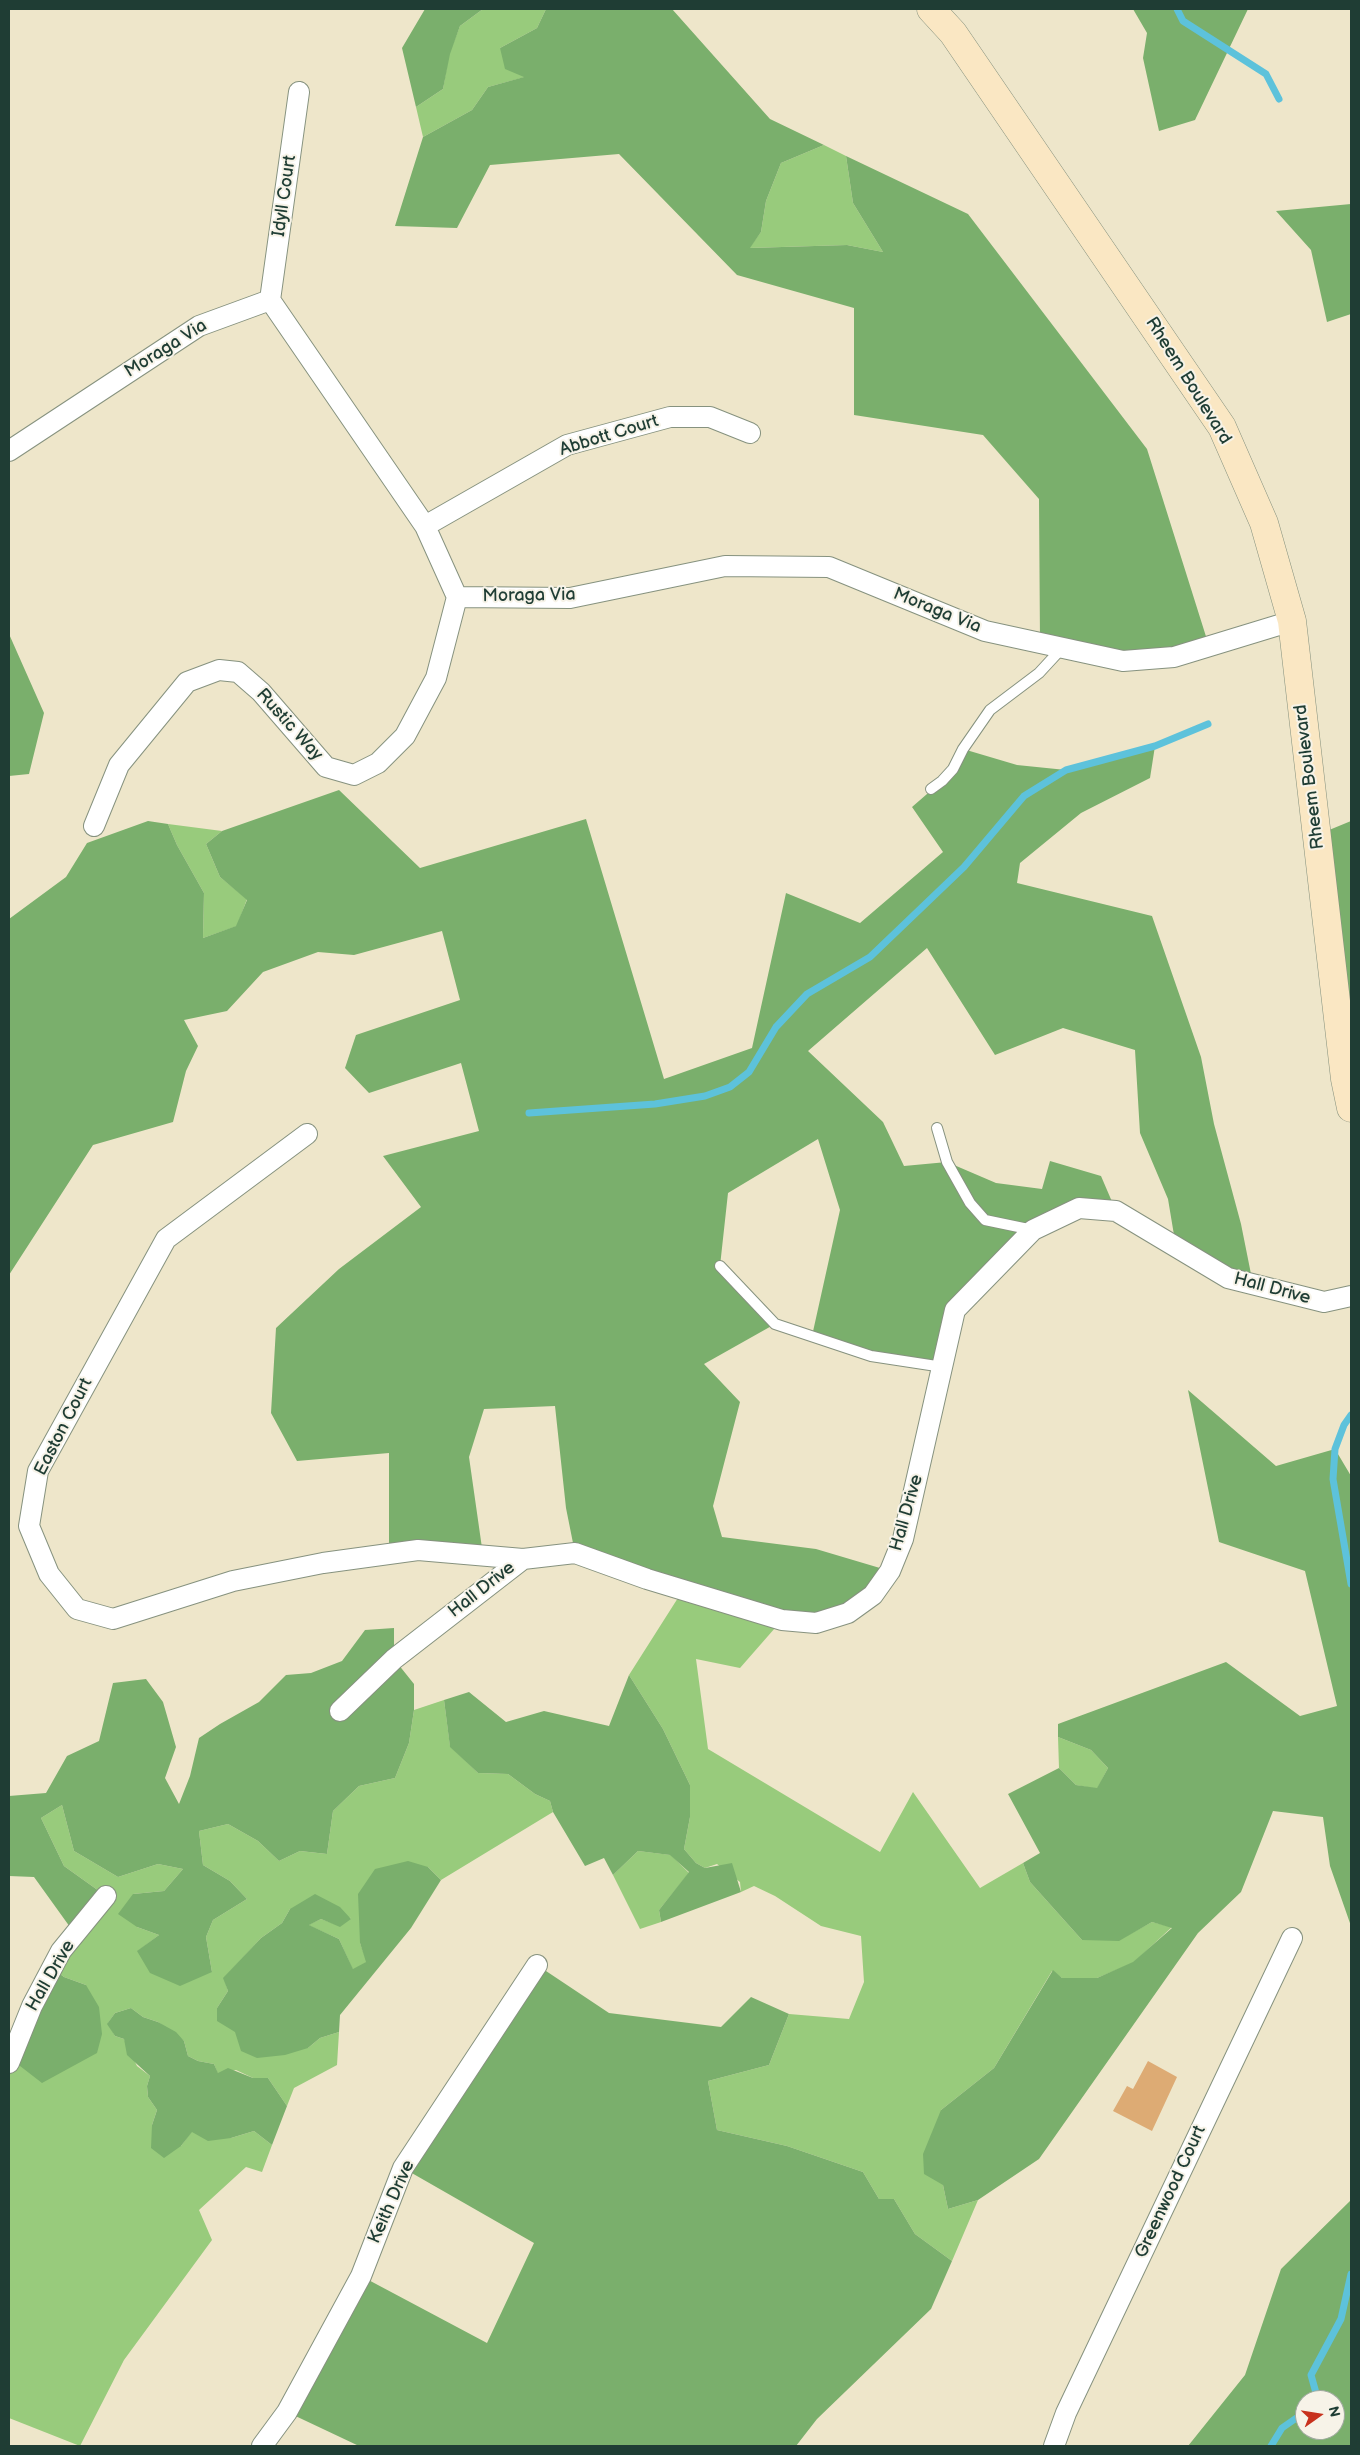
<!DOCTYPE html>
<html>
<head>
<meta charset="utf-8">
<style>
  body { margin:0 }
  #map { position:relative; width:1360px; height:2455px; overflow:hidden; background:#eee6ca; font-family:"Balsamiq Sans",sans-serif }
  canvas { display:block }
  .frame { position:absolute; inset:0; border:10px solid #1f3d34; pointer-events:none }
  .north { position:absolute; left:1295px; top:2390px; width:50px; height:50px; box-sizing:border-box; background:#f7f3e8; border:1px solid #a1aaa0; border-radius:50%; rotate:77deg; font-size:14px; font-weight:700; line-height:20px; text-align:center; color:#1f3d34 }
  .north::after { content:''; display:block; margin:auto; width:18px; height:22px; background:#c8321e; clip-path:polygon(50% 0,100% 100%,50% 72%,0 100%) }
</style>
</head>
<body>
<div id="map">
<canvas width="1360" height="2455"></canvas>
<div class="frame"></div>
<div class="north">N</div>
</div>
<script>
const ctx = document.querySelector('canvas').getContext('2d');
ctx.lineJoin = 'round';
function fill(path, color) { ctx.fillStyle = color; ctx.fill(path, 'evenodd'); }
const poly = rows => new Path2D(rows.map(r => 'M' + r).join(''));
function stroke(path, color, width, dash) { ctx.strokeStyle = color; ctx.lineWidth = width; ctx.lineCap = dash ? 'butt' : 'round'; ctx.setLineDash(dash || []); ctx.stroke(path); }
function label(font, color, halo, rows, align = 'center') {
  ctx.font = font + ' "Balsamiq Sans",sans-serif'; ctx.lineWidth = 4; ctx.setLineDash([]); ctx.textBaseline = 'middle'; ctx.strokeStyle = halo; ctx.fillStyle = color; for (const [text, x, y, turn = 0] of rows) {
    ctx.save(); ctx.translate(x, y); ctx.rotate((+turn || 0) * Math.PI / 180); ctx.textAlign = isNaN(turn) ? turn : align; if (halo) ctx.strokeText(text, 0, 0); ctx.fillText(text, 0, 0); ctx.restore();
  }
}
const green = poly([
  [483,9,546,9,537,28,500,48,525,77,488,87,472,110,423,137,416,107,443,89,449,54,460,26],
  [824,145,846,156,853,203,883,252,847,245,749,248,761,232,766,201,781,163],
  [168,824,222,831,206,844,220,877,247,899,237,926,203,938,204,893,177,845],
  [683,1590,782,1620,740,1668,696,1659,708,1749,880,1852,913,1792,980,1888,1023,1863,1030,1882,1082,1940,1119,1940,1152,1922,1172,1927,1133,1963,1097,1978,1062,1978,1052,1971,994,2068,941,2110,943,2185,948,2209,978,2200,952,2261,915,2234,894,2199,879,2199,863,2172,787,2146,717,2130,708,2081,769,2065,789,2014,849,2019,864,1982,861,1936,821,1926,775,1896,754,1886,741,1892,740,1882,717,1864,705,1868,696,1863,684,1849,690,1817,690,1785,663,1729,629,1675],
  [444,1700,450,1746,478,1773,508,1774,535,1794,550,1801,553,1812,441,1880,428,1867,360,1943,367,1962,353,1970,339,1939,308,1925,321,1919,340,1926,351,1918,290,1909,282,1923,261,1938,224,1978,228,1991,217,2008,308,2048,320,2038,339,2032,337,2065,294,2088,287,2106,268,2078,253,2078,236,2070,218,2074,214,2064,198,2061,188,2056,184,2041,158,2022,143,2017,131,2008,115,2013,108,2023,115,2036,124,2039,137,2066,150,2076,147,2086,148,2097,157,2110,152,2125,181,2146,192,2131,231,2138,254,2131,272,2145,262,2172,246,2167,199,2210,212,2240,124,2360,80,2446,9,2418,9,2063,86,1985,64,1977,52,1968,106,1896,64,1866,41,1818,62,1805,74,1851,118,1877,158,1864,183,1869,164,1891,133,1894,137,1927,159,1935,138,1951,212,1972,206,1937,213,1920,247,1899,230,1881,203,1865,199,1831,228,1824,258,1841,279,1861,300,1851,327,1854,333,1811,359,1786,395,1778,409,1743,414,1710],
  [1058,1737,1091,1750,1108,1768,1097,1789,1076,1785,1059,1768],
  [638,1851,671,1855,689,1873,659,1910,661,1922,640,1929,613,1875]
]);
const forest = poly([
  [425,9,483,9,460,26,450,54,443,89,416,107,402,48],
  [546,9,672,9,770,119,824,145,781,163,766,201,761,232,750,248,847,245,883,252,853,203,846,156,968,214,1147,449,1209,646,1174,657,1040,642,1039,499,983,435,854,415,854,308,737,275,619,154,490,165,457,228,395,226,423,137,472,110,488,87,524,77,505,69,500,48,537,28],
  [1133,9,1248,9,1195,120,1159,131,1143,58,1147,33],
  [1351,204,1351,314,1327,322,1311,250,1276,211],
  [9,634,44,713,29,774,9,776],
  [1155,746,1150,778,1081,813,1020,863,1017,883,1152,916,1201,1057,1214,1124,1241,1224,1253,1284,1176,1247,1168,1199,1140,1133,1135,1050,1063,1028,995,1055,927,948,808,1051,883,1122,904,1166,947,1162,996,1183,1042,1189,1050,1161,1101,1176,1116,1211,1079,1208,1033,1230,955,1309,943,1367,871,1356,812,1336,840,1210,818,1139,728,1193,720,1266,775,1324,704,1364,740,1402,713,1506,722,1537,816,1549,890,1571,873,1595,816,1623,575,1553,566,1508,555,1406,484,1409,469,1457,483,1555,389,1554,389,1453,297,1461,271,1413,276,1328,339,1269,421,1207,383,1156,479,1131,461,1063,369,1093,345,1068,356,1035,460,1000,442,931,354,955,318,952,263,972,227,1011,184,1020,198,1046,186,1071,173,1122,93,1145,9,1275,9,919,66,877,87,843,148,821,168,824,177,845,204,893,203,938,236,926,247,900,220,877,206,844,222,831,339,790,420,868,586,819,664,1079,752,1048,786,893,860,923,943,852,912,807,942,781,963,749,1017,765,1066,770],
  [1351,821,1351,1080,1317,835],
  [1188,1390,1276,1466,1335,1449,1351,1476,1351,1926,1330,1866,1323,1817,1273,1811,1241,1892,1198,1933,1039,2159,978,2200,948,2209,943,2185,924,2174,923,2154,941,2110,994,2068,1053,1970,1062,1978,1097,1978,1133,1962,1172,1928,1152,1922,1119,1941,1082,1940,1030,1882,1023,1863,1040,1853,1008,1794,1059,1768,1076,1785,1097,1788,1108,1768,1091,1750,1058,1737,1058,1724,1226,1662,1300,1716,1337,1706,1305,1571,1219,1542],
  [394,1628,394,1659,414,1684,414,1710,409,1743,395,1778,359,1786,333,1811,327,1854,300,1851,279,1861,258,1841,228,1824,199,1831,203,1865,230,1881,247,1899,213,1920,206,1937,212,1972,180,1986,150,1973,137,1951,159,1935,137,1927,118,1914,133,1894,164,1891,183,1869,158,1864,118,1877,74,1851,62,1805,41,1818,64,1866,106,1896,75,1934,34,1877,9,1876,9,1796,46,1793,67,1756,99,1741,113,1683,146,1679,163,1702,176,1747,165,1778,179,1804,190,1776,199,1738,220,1724,259,1702,286,1675,311,1673,342,1661,365,1630],
  [629,1675,663,1729,690,1785,690,1817,684,1849,696,1863,705,1868,732,1863,741,1892,661,1922,659,1910,689,1872,670,1855,638,1851,613,1875,604,1858,585,1866,553,1812,550,1801,535,1794,508,1774,478,1773,450,1747,444,1700,469,1692,506,1722,544,1711,609,1726],
  [408,1861,428,1867,441,1880,411,1928,340,2015,339,2032,320,2038,308,2048,285,2055,257,2058,241,2051,235,2032,217,2021,217,2008,228,1991,223,1978,261,1938,282,1923,290,1909,315,1894,340,1907,351,1919,340,1927,321,1919,309,1925,339,1939,353,1969,366,1962,360,1943,358,1894,375,1869],
  [537,1965,609,2013,721,2027,751,1997,789,2014,769,2065,708,2081,717,2130,787,2146,863,2172,879,2199,894,2199,915,2234,952,2261,931,2309,817,2419,796,2446,359,2446,287,2412,361,2276,487,2343,534,2243,403,2168],
  [52,1968,64,1977,86,1985,99,2007,102,2034,97,2053,42,2083,11,2059],
  [131,2008,143,2017,158,2022,176,2032,184,2041,188,2056,198,2061,214,2064,218,2073,228,2068,253,2078,268,2078,287,2106,272,2145,254,2131,231,2138,208,2141,192,2132,181,2146,164,2158,151,2148,152,2125,157,2110,148,2097,147,2086,150,2076,127,2055,124,2039,115,2036,107,2024,115,2013],
  [1351,2200,1351,2446,1188,2446,1245,2375,1281,2269],
  [1305,2400,1335,2400,1335,2430,1305,2430]
]);
const stream = poly([
  [1177,9,1183,21,1266,74,1279,99],
  [529,1113,655,1104,705,1096,730,1087,749,1072,776,1027,807,994,870,957,964,867,1024,796,1066,770,1155,746,1208,724],
  [1351,1415,1344,1425,1335,1449,1333,1479,1351,1584],
  [1318,2400,1311,2375,1341,2319,1351,2274],
  [1271,2446,1282,2428,1305,2412]
]);
const building = poly([
  [1148,2061,1177,2077,1152,2131,1113,2111,1127,2086,1133,2089]
]);
const lane = poly([
  [931,789,942,781,953,769,963,749,990,710,1039,673,1063,647],
  [937,1128,947,1162,970,1203,985,1220,1033,1230],
  [720,1266,775,1324,871,1356,943,1367]
]);
const street = poly([
  [270,300,425,526,457,597,570,598,725,566,829,567,985,631,1123,661,1174,657,1292,621],
  [270,300,299,92],
  [9,451,199,326,270,300],
  [425,526,567,445,670,417,710,417,750,433],
  [94,826,119,765,187,682,219,670,238,672,261,692,326,767,354,775,378,763,405,736,436,678,457,597],
  [307,1134,166,1239,38,1471,29,1526,49,1574,77,1609,113,1619,233,1581,323,1563,418,1550,523,1559,575,1553,647,1579,782,1620,816,1623,848,1613,873,1595,890,1571,903,1539,955,1310,1033,1230,1079,1208,1116,1211,1228,1278,1324,1302,1351,1296],
  [340,1711,394,1659,523,1559],
  [9,2063,32,2006,61,1951,106,1896],
  [262,2446,287,2412,361,2276,403,2168,537,1965],
  [1054,2446,1066,2413,1292,1938]
]);
const secondary = poly([
  [931,9,953,33,1222,427,1264,523,1292,621,1345,1079,1351,1108]
]);
const streetNames = [
  ["Idyll Court",285,196,-82],
  ["Moraga Via",166,349,-32],
  ["Rheem Boulevard",1188,381,58],
  ["Abbott Court",609,436,-17],
  ["Moraga Via",529,596,-1],
  ["Moraga Via",937,611,22],
  ["Rustic Way",289,725,48],
  ["Rheem Boulevard",1310,777,-97],
  ["Hall Drive",1272,1289,15],
  ["Easton Court",64,1427,-63],
  ["Hall Drive",907,1513,-74],
  ["Hall Drive",482,1590,-38],
  ["Hall Drive",51,1976,-60],
  ["Greenwood Court",1171,2192,-65],
  ["Keith Drive",392,2202,-66]
];
fill(green, '#98cb7c');
fill(forest, '#7aaf6c');
stroke(stream, '#5dc2db', 7);
fill(building, '#ddab74');
stroke(lane, '#86927f', 12);
stroke(street, '#86927f', 22);
stroke(secondary, '#86927f', 29);
stroke(lane, '#fff', 10);
stroke(street, '#fff', 20);
stroke(secondary, '#fae7c3', 28);
label('18px', '#1f3d34', '#f7f3e8', streetNames);
</script>
</body>
</html>
